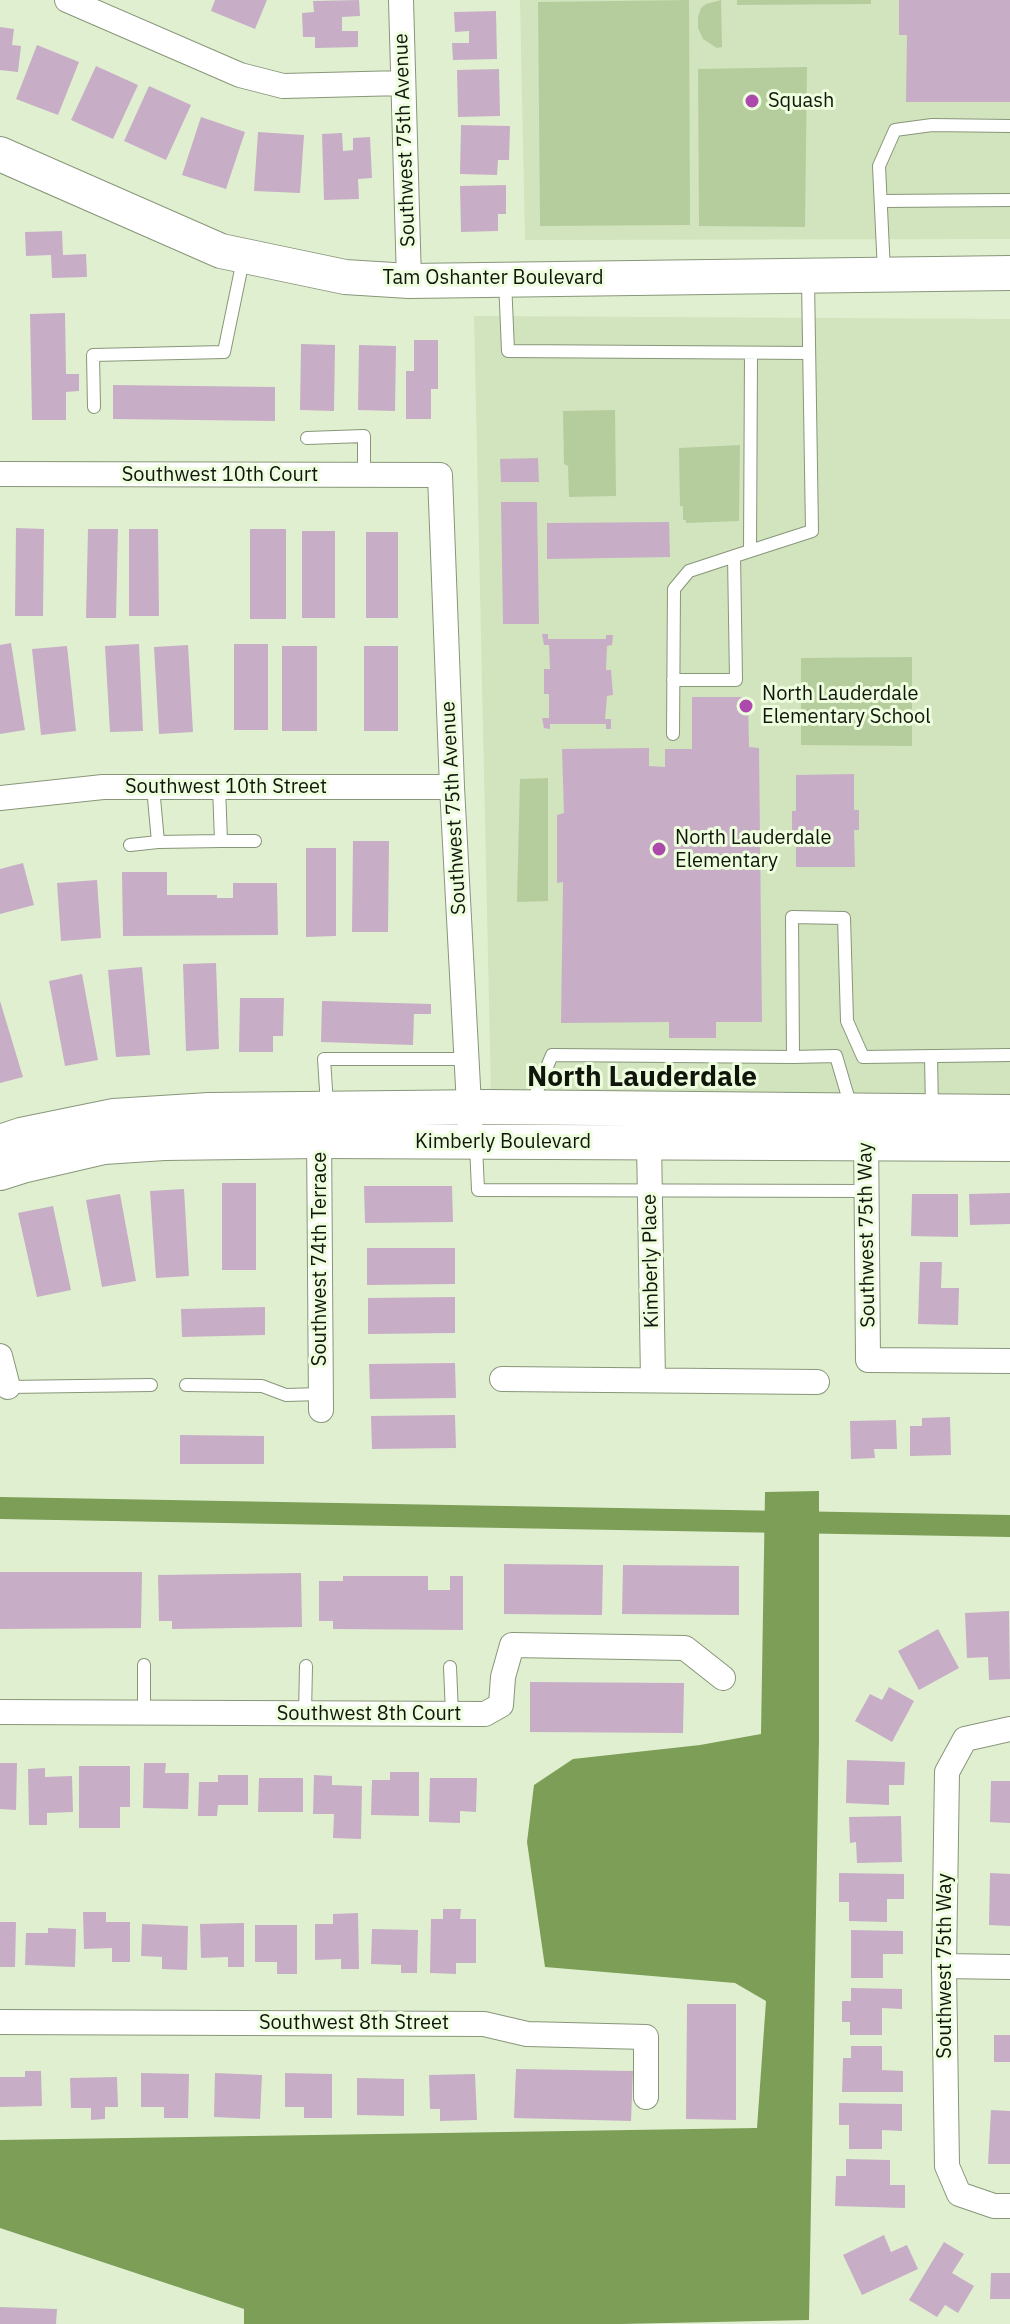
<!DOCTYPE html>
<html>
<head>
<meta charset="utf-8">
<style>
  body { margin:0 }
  canvas { display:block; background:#e0efd0 }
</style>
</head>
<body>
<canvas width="1010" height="2324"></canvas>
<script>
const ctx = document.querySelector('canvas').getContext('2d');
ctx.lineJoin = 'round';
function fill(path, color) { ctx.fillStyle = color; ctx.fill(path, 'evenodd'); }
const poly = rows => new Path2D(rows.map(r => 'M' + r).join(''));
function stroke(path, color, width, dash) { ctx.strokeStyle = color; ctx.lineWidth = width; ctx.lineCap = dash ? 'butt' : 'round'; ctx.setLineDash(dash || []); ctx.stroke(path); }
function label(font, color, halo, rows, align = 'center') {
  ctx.font = font + ' "IBM Plex Sans",sans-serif'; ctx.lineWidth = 6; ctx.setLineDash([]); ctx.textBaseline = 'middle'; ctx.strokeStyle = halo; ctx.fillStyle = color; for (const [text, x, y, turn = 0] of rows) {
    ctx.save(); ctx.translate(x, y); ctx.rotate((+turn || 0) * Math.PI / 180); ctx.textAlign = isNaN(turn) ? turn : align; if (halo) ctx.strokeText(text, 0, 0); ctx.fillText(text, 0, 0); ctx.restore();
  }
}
const built = poly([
  [520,0,1010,0,1010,239,525,240],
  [474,316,1010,319,1010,1095,491,1094]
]);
const green = poly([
  [689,0,690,225,540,226,538,2],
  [721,0,722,47,717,48,703,39,698,28,698,17,701,8,706,4],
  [737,0,871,0,871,4,737,5],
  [807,67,805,227,699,226,698,69],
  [615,410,616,496,569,497,568,466,564,464,563,411],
  [740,445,739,521,686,523,686,520,683,520,683,506,680,506,679,448],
  [912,657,912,746,801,745,801,658],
  [548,778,548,901,517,902,520,779]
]);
const water = poly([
  [819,1491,819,1738,809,2320,620,2324,244,2324,244,2309,0,2228,0,2140,757,2128,766,2001,735,1983,545,1967,527,1842,534,1785,573,1759,700,1745,761,1734,765,1492]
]);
const canal = poly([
  [0,1508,1010,1526]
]);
const building = poly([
  [215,0,267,0,255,29,211,11],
  [359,0,360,16,342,17,342,31,358,31,358,47,315,48,315,37,303,37,302,13,314,12,313,1],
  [899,0,1010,0,1010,102,906,102,907,35,899,35],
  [496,11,497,59,453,60,452,43,469,43,469,31,455,32,454,12],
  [0,27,14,29,12,45,21,46,18,72,0,70],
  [37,45,79,62,58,115,16,99],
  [96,66,138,85,113,139,71,120],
  [499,69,500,116,458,117,457,70],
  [149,86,191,105,166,160,124,141],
  [201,117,245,132,226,189,182,175],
  [461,125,510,126,509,160,498,160,497,175,460,174],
  [258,132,304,135,300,193,254,191],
  [342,133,343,151,353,150,353,138,370,137,372,178,358,179,359,199,324,200,322,134],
  [506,185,506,214,498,214,498,231,461,232,460,186],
  [62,231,63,255,86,254,87,277,52,278,51,255,26,256,25,232],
  [65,313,66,374,79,374,79,391,66,392,66,420,32,420,30,314],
  [414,340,438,340,438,389,431,389,431,419,406,419,406,371,414,371],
  [301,344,335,345,334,411,300,410],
  [359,345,396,346,395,411,358,410],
  [113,385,275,387,275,421,113,419],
  [538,458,539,482,501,482,500,459],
  [501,502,537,502,539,624,503,624],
  [669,522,670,557,547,559,547,523],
  [16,528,44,529,43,616,15,616],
  [88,529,118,529,116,618,86,618],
  [129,529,158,529,159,616,129,616],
  [250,529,286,529,286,619,250,619],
  [302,531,335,531,335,618,302,618],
  [366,532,398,532,398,618,366,618],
  [542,634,548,634,548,639,606,639,606,635,613,635,612,645,607,646,606,670,611,670,613,695,607,696,605,719,611,719,611,729,606,729,606,724,550,724,550,729,544,728,542,718,549,718,549,694,544,694,544,669,550,669,549,645,544,645],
  [11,643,25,730,0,734,0,645],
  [139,644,143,731,110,732,105,646],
  [234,644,268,644,268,730,234,730],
  [188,645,193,732,159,734,154,647],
  [67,646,76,731,41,735,32,649],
  [282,646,317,646,317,731,282,731],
  [364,646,398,646,398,731,364,731],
  [692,697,748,697,749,747,759,748,762,1022,716,1022,716,1038,669,1038,669,1022,561,1023,563,882,557,883,557,815,564,813,562,749,649,748,649,766,665,767,665,749,692,749],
  [854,774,854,810,859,810,859,830,854,830,855,867,796,867,796,832,792,832,792,811,796,811,796,775],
  [353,841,389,841,388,932,352,932],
  [306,848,336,848,336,936,306,937],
  [23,863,34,905,0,914,0,869],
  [122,872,167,872,167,895,217,895,217,898,233,898,233,883,277,883,278,935,123,936],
  [97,880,101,938,61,941,57,883],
  [216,963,219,1049,186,1051,183,964],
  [142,967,150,1055,116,1057,108,970],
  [82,974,98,1060,65,1066,49,981],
  [240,998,284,998,283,1036,273,1036,273,1052,239,1052],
  [0,1001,23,1077,0,1083],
  [322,1001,431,1004,431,1014,414,1014,413,1045,321,1042],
  [222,1183,256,1183,256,1270,222,1270],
  [364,1186,452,1186,453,1222,365,1223],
  [184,1189,189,1276,156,1278,150,1191],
  [1010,1193,1010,1224,970,1225,969,1194],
  [120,1194,136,1281,102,1287,86,1200],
  [912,1194,958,1194,958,1237,911,1236],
  [53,1206,71,1290,37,1297,18,1213],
  [367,1248,455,1248,455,1284,367,1285],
  [920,1262,942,1262,941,1288,959,1288,958,1325,918,1324],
  [455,1297,455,1333,368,1334,368,1298],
  [265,1307,265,1335,182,1337,181,1309],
  [455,1363,456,1398,370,1399,369,1364],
  [455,1415,456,1448,372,1449,371,1416],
  [950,1417,951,1455,910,1456,910,1426,922,1426,922,1418],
  [896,1420,897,1449,874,1449,875,1458,851,1459,850,1421],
  [180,1435,264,1436,264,1464,180,1464],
  [504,1564,603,1565,602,1615,504,1614],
  [623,1565,739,1566,739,1615,622,1614],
  [0,1572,142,1572,141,1628,0,1629],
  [301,1573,302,1627,172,1629,172,1621,159,1621,158,1575],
  [343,1576,428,1576,428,1590,450,1590,450,1576,463,1576,463,1630,333,1629,333,1621,319,1621,319,1581,343,1581],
  [1009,1611,1010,1679,989,1680,988,1657,967,1658,965,1613],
  [938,1629,959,1668,919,1690,898,1651],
  [530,1682,684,1683,683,1733,530,1732],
  [889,1687,914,1701,892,1742,855,1721,870,1694,882,1700],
  [847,1760,905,1762,904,1785,889,1785,889,1805,846,1803],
  [0,1763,17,1763,16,1810,0,1809],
  [144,1763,166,1763,165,1773,189,1773,188,1809,143,1808],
  [79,1766,130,1766,130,1807,120,1807,120,1828,79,1828],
  [45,1768,45,1777,72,1776,73,1812,47,1813,47,1825,29,1825,28,1769],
  [390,1772,419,1772,419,1816,371,1815,372,1780,390,1780],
  [218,1775,248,1775,248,1805,218,1805,217,1816,198,1816,199,1782,218,1782],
  [314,1775,332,1776,332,1785,362,1786,361,1839,333,1838,334,1814,313,1814],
  [259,1778,303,1778,303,1812,258,1812],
  [430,1778,477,1778,476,1812,460,1811,460,1823,429,1822],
  [991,1781,1010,1781,1010,1823,990,1822],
  [901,1816,902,1862,857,1863,856,1842,850,1843,849,1817],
  [839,1873,904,1874,904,1899,887,1899,887,1922,849,1921,849,1902,839,1902],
  [990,1873,1010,1874,1010,1926,989,1925],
  [443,1909,461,1909,460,1919,476,1919,476,1963,456,1963,456,1974,430,1973,431,1919,443,1919],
  [83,1912,106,1912,106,1922,130,1922,130,1962,112,1962,112,1948,84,1949],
  [358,1913,359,1969,341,1969,341,1959,315,1960,315,1924,333,1924,333,1914],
  [0,1922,16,1922,15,1967,0,1967],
  [244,1923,244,1967,228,1967,228,1957,201,1958,200,1924],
  [142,1924,188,1926,187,1970,162,1969,162,1957,141,1956],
  [255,1925,297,1925,297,1974,277,1974,277,1962,255,1962],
  [48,1928,76,1929,75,1967,25,1965,26,1933,48,1933],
  [372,1929,418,1930,417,1973,401,1973,401,1965,371,1964],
  [851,1930,903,1931,903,1954,883,1954,883,1978,851,1978],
  [851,1988,902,1989,902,2009,882,2008,882,2035,850,2035,850,2022,842,2022,842,2001,851,2001],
  [687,2004,736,2004,736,2120,686,2119],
  [994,2035,1010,2035,1010,2062,994,2062],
  [851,2046,882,2046,882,2070,903,2071,903,2092,842,2092,843,2058,851,2058],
  [516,2069,633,2071,631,2121,514,2118],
  [25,2071,41,2071,42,2106,0,2107,0,2077,25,2077],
  [141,2073,189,2074,188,2118,164,2118,164,2107,141,2107],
  [215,2073,262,2075,260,2119,214,2117],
  [285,2073,332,2074,332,2118,304,2118,304,2107,285,2107],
  [475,2074,477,2120,440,2121,440,2109,430,2109,429,2075],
  [117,2077,118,2107,105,2107,105,2119,91,2120,91,2108,71,2108,70,2078],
  [357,2078,404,2079,404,2116,357,2115],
  [839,2103,902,2104,902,2131,882,2130,882,2149,849,2149,849,2125,839,2125],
  [991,2110,1010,2111,1010,2164,988,2164],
  [846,2159,890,2160,890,2185,905,2185,905,2208,835,2206,836,2176,846,2176],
  [884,2235,891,2252,907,2245,918,2269,862,2295,843,2255],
  [944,2242,964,2254,952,2273,974,2286,958,2313,945,2305,937,2317,909,2300],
  [991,2273,1010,2273,1010,2299,990,2299],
  [0,2307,57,2309,56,2324,0,2324]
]);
const lane = poly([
  [882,201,1010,200],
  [884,272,879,166,895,130,932,125,1010,126],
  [505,280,508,351,809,353],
  [94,407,93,355,224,352,243,260],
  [307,438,364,436,364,476],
  [750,551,812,531,808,279],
  [673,680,736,680,734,556],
  [673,734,674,589,689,571,750,551,751,354],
  [153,787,158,842,221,841,219,787],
  [221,841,255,841],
  [130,845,158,842],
  [931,1056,932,1109],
  [793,1057,836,1056,851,1107],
  [327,1105,324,1059,467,1059],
  [531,1105,552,1055,793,1057,792,917,844,918,847,1021,863,1057,1010,1055],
  [476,1145,478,1190,867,1191],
  [186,1385,262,1386,286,1395,321,1394],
  [8,1387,151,1385],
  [144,1665,144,1713],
  [450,1667,452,1714],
  [305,1714,306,1666]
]);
const street = poly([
  [67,0,240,75,283,86,403,83],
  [401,0,409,281],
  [0,474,440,475,452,787,470,1124],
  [0,798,103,787,452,787],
  [319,1128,321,1410],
  [866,1129,868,1360,1010,1361],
  [649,1142,653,1380],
  [0,1356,8,1387],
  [502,1379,817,1382],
  [0,1712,485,1714,501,1705,503,1677,512,1645,685,1648,723,1678],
  [1010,1729,965,1739,947,1772,944,1966,947,2166,959,2194,994,2206,1010,2206],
  [944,1966,1010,1967],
  [0,2022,484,2024,527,2034,646,2037,646,2097]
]);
const secondary = poly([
  [0,154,221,251,345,277,409,281,1010,273],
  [0,1142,21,1135,114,1116,209,1110,489,1107,1010,1112],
  [0,1173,22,1166,104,1147,164,1143,319,1141,1010,1144]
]);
const markers = [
  [752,101,8,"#ad48ad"],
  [746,706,8,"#ad48ad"],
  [659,849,8,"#ad48ad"]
];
const poiNames = [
  ["Squash",768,101],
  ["North Lauderdale",762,694],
  ["Elementary School",762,717],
  ["North Lauderdale",675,838],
  ["Elementary",675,861]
];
const streetNames = [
  ["Southwest 75th Avenue",405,140,-92],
  ["Tam Oshanter Boulevard",493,278],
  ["Southwest 10th Court",220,475],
  ["Southwest 10th Street",226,787],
  ["Southwest 75th Avenue",454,808,-93],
  ["Kimberly Boulevard",503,1142],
  ["Southwest 75th Way",867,1235,-91],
  ["Southwest 74th Terrace",320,1259,-90],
  ["Kimberly Place",651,1261,-91],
  ["Southwest 8th Court",369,1714],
  ["Southwest 75th Way",945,1966,-90],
  ["Southwest 8th Street",354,2023]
];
const districtNames = [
  ["North Lauderdale",642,1078]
];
fill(built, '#d1e4be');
fill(green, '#b5cd9d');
fill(water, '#7d9e56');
stroke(canal, '#7d9e56', 22);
fill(building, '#c7aec6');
stroke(lane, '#889679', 14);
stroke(street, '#889679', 26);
stroke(secondary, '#889679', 36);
stroke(lane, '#fff', 12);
stroke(street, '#fff', 24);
stroke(secondary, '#fff', 34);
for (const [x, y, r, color] of markers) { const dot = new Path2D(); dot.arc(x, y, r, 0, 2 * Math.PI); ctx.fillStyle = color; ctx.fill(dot); stroke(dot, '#edfddd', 3); }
label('20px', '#11160c', '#edfddd', poiNames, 'left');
label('20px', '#11160c', '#edfddd', streetNames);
label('bold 28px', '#11160c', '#edfddd', districtNames);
</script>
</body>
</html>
